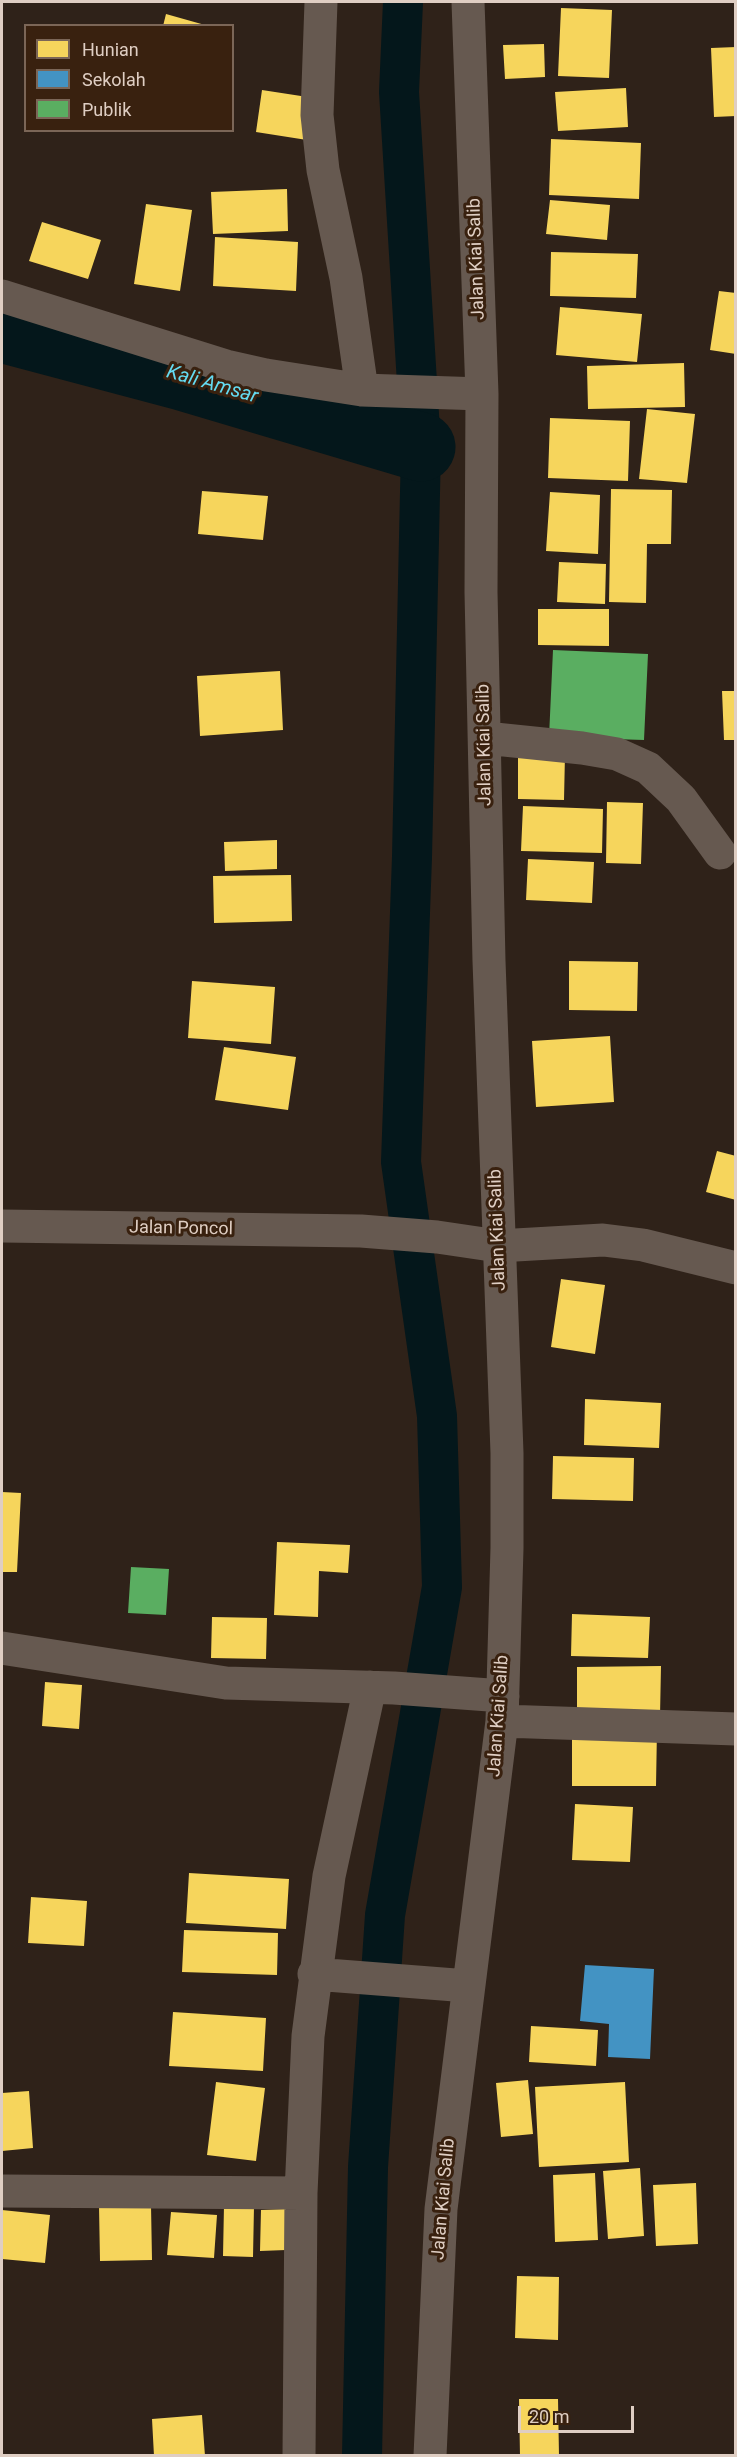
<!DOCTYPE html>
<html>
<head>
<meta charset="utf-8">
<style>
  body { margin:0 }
  #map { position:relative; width:737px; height:2457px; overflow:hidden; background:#2f2219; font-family:Roboto,sans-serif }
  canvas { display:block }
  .frame { position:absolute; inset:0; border:3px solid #dfcec3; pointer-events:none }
  .legend { position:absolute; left:24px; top:24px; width:210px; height:108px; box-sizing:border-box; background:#39210f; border:2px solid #7b6657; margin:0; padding:8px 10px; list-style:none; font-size:18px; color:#dfcec3 }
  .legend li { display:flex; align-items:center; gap:12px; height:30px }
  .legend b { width:30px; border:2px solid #7b6657 }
  .scale { position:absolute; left:518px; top:2406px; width:116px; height:27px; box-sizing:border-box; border:3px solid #dfcec3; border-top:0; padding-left:8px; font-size:18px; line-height:21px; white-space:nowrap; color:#dfcec3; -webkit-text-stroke:4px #39210f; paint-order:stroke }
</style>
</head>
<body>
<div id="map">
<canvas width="737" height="2457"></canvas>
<div class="frame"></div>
<ul class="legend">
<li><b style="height:16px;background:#f6d55c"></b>Hunian</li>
<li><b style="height:16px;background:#4393c3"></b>Sekolah</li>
<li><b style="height:16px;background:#5aae61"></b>Publik</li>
</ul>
<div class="scale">20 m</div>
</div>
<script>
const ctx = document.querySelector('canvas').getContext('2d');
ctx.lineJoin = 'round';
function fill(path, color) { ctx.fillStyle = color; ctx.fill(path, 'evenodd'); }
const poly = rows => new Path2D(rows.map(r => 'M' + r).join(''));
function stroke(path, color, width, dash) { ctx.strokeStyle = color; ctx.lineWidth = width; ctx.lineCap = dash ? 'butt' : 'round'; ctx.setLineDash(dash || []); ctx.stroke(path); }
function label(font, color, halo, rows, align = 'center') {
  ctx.font = font + ' Roboto,sans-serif'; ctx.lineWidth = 6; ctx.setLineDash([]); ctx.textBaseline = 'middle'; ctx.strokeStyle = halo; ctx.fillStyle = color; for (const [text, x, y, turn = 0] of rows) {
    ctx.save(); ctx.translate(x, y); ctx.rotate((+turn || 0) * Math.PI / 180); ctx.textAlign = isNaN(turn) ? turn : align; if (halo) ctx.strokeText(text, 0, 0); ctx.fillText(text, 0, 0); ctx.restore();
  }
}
const homes = poly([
  [561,8,612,10,609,78,558,76],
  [166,14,205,25,205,26,163,26],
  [544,44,545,77,505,79,503,45],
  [736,47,736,116,714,117,711,48],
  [626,88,628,127,558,131,555,92],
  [262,90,314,98,307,140,256,132],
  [551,139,641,143,639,199,549,195],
  [287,189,288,231,213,234,211,192],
  [550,200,610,205,607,240,546,234],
  [146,204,192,210,180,291,134,284],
  [42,222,101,240,88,279,29,261],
  [215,237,298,242,296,291,213,286],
  [551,252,638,254,636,298,550,296],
  [719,291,736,293,736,354,710,350],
  [560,307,642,314,637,362,556,355],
  [684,363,685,407,588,409,587,366],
  [647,409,695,414,687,483,639,479],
  [550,418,630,421,628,481,548,478],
  [611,489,672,490,671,544,647,544,646,603,609,602],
  [202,491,268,496,263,540,198,534],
  [550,492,600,495,598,554,546,551],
  [559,562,606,564,605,604,557,602],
  [538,609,609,609,609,646,538,645],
  [280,671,283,730,200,736,197,676],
  [722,691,736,691,736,740,724,740],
  [518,754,565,754,564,800,518,799],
  [607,802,643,803,641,864,606,863],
  [523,806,603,809,602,853,521,851],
  [277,840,277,869,225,871,224,842],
  [528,859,594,862,592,903,526,900],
  [291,875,292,921,214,923,213,876],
  [569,961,638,962,637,1011,569,1010],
  [192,981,275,987,271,1044,188,1038],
  [610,1036,614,1102,536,1107,532,1041],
  [224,1047,296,1057,288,1110,215,1100],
  [717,1151,736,1156,736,1200,706,1192],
  [561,1279,605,1285,595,1354,551,1347],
  [585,1399,661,1403,659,1448,584,1445],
  [553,1456,634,1458,633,1501,552,1499],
  [2,1492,21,1493,17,1572,2,1572],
  [277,1542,350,1545,348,1573,319,1571,318,1617,274,1615],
  [572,1614,650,1617,648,1658,571,1656],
  [212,1617,267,1618,266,1659,211,1658],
  [661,1666,660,1716,577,1716,577,1667],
  [45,1682,82,1685,79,1729,42,1726],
  [657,1729,656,1786,572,1786,572,1730],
  [575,1804,633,1807,630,1862,572,1860],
  [189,1873,289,1879,286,1929,186,1923],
  [31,1897,87,1901,84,1946,28,1943],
  [184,1930,278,1933,277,1975,182,1972],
  [173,2012,266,2018,263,2071,169,2066],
  [531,2026,598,2030,596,2066,529,2062],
  [528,2080,533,2134,501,2137,496,2083],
  [216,2082,265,2088,256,2161,207,2155],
  [625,2082,629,2162,539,2167,535,2087],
  [29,2091,33,2148,2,2151,2,2093],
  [640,2168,644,2236,608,2239,603,2171],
  [595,2173,598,2240,555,2242,553,2175],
  [696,2183,698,2244,656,2246,653,2185],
  [151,2205,152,2260,100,2261,99,2206],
  [224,2205,254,2206,253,2257,223,2256],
  [286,2209,286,2250,260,2251,261,2210],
  [2,2210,50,2215,45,2263,2,2259],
  [171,2212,217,2215,214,2258,167,2255],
  [517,2276,559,2277,558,2340,515,2338],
  [519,2399,558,2399,559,2456,520,2456],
  [202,2415,205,2456,154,2456,152,2419]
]);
const schools = poly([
  [585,1965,654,1969,650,2059,608,2057,609,2024,580,2021]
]);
const public = poly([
  [553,650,648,654,644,740,549,737],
  [131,1567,169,1569,166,1615,128,1613]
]);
const canal = poly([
  [362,2456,368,2167,385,1915,442,1587,437,1416,401,1162,412,857,421,447,399,92,403,2]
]);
const river = poly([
  [2,328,182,376,421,447]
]);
const minor = poly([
  [321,2,317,115,323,170,346,278,362,390],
  [2,296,226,366,266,375,362,390,482,394],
  [485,738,582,748,617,754,648,768,681,799,720,853],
  [2,1226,361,1231,437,1237,498,1246,603,1240,643,1245,736,1268],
  [2,1648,226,1683,394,1688,503,1696],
  [502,1721,736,1729],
  [314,1974,468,1986],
  [2,2191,301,2193],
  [299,2456,301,2193,308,2036,329,1876,370,1687],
  [430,2456,441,2209,502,1721,507,1548,507,1453,489,961,481,592,482,394,468,2]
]);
const streetNames = [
  ["Jalan Kiai Salib",477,259,-92],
  ["Jalan Kiai Salib",485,745,-91],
  ["Jalan Poncol",181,1229,1],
  ["Jalan Kiai Salib",498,1230,-92],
  ["Jalan Kiai Salib",499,1716,-86],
  ["Jalan Kiai Salib",444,2199,-85]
];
const waterNames = [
  ["Kali Amsar",212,385,16]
];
fill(homes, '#f6d55c');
fill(schools, '#4393c3');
fill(public, '#5aae61');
stroke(canal, '#04171b', 40);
stroke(river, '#04171b', 69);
stroke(minor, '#665950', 33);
label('18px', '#dfcec3', '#39210f', streetNames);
label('italic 20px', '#64dbf1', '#39210f', waterNames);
</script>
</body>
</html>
